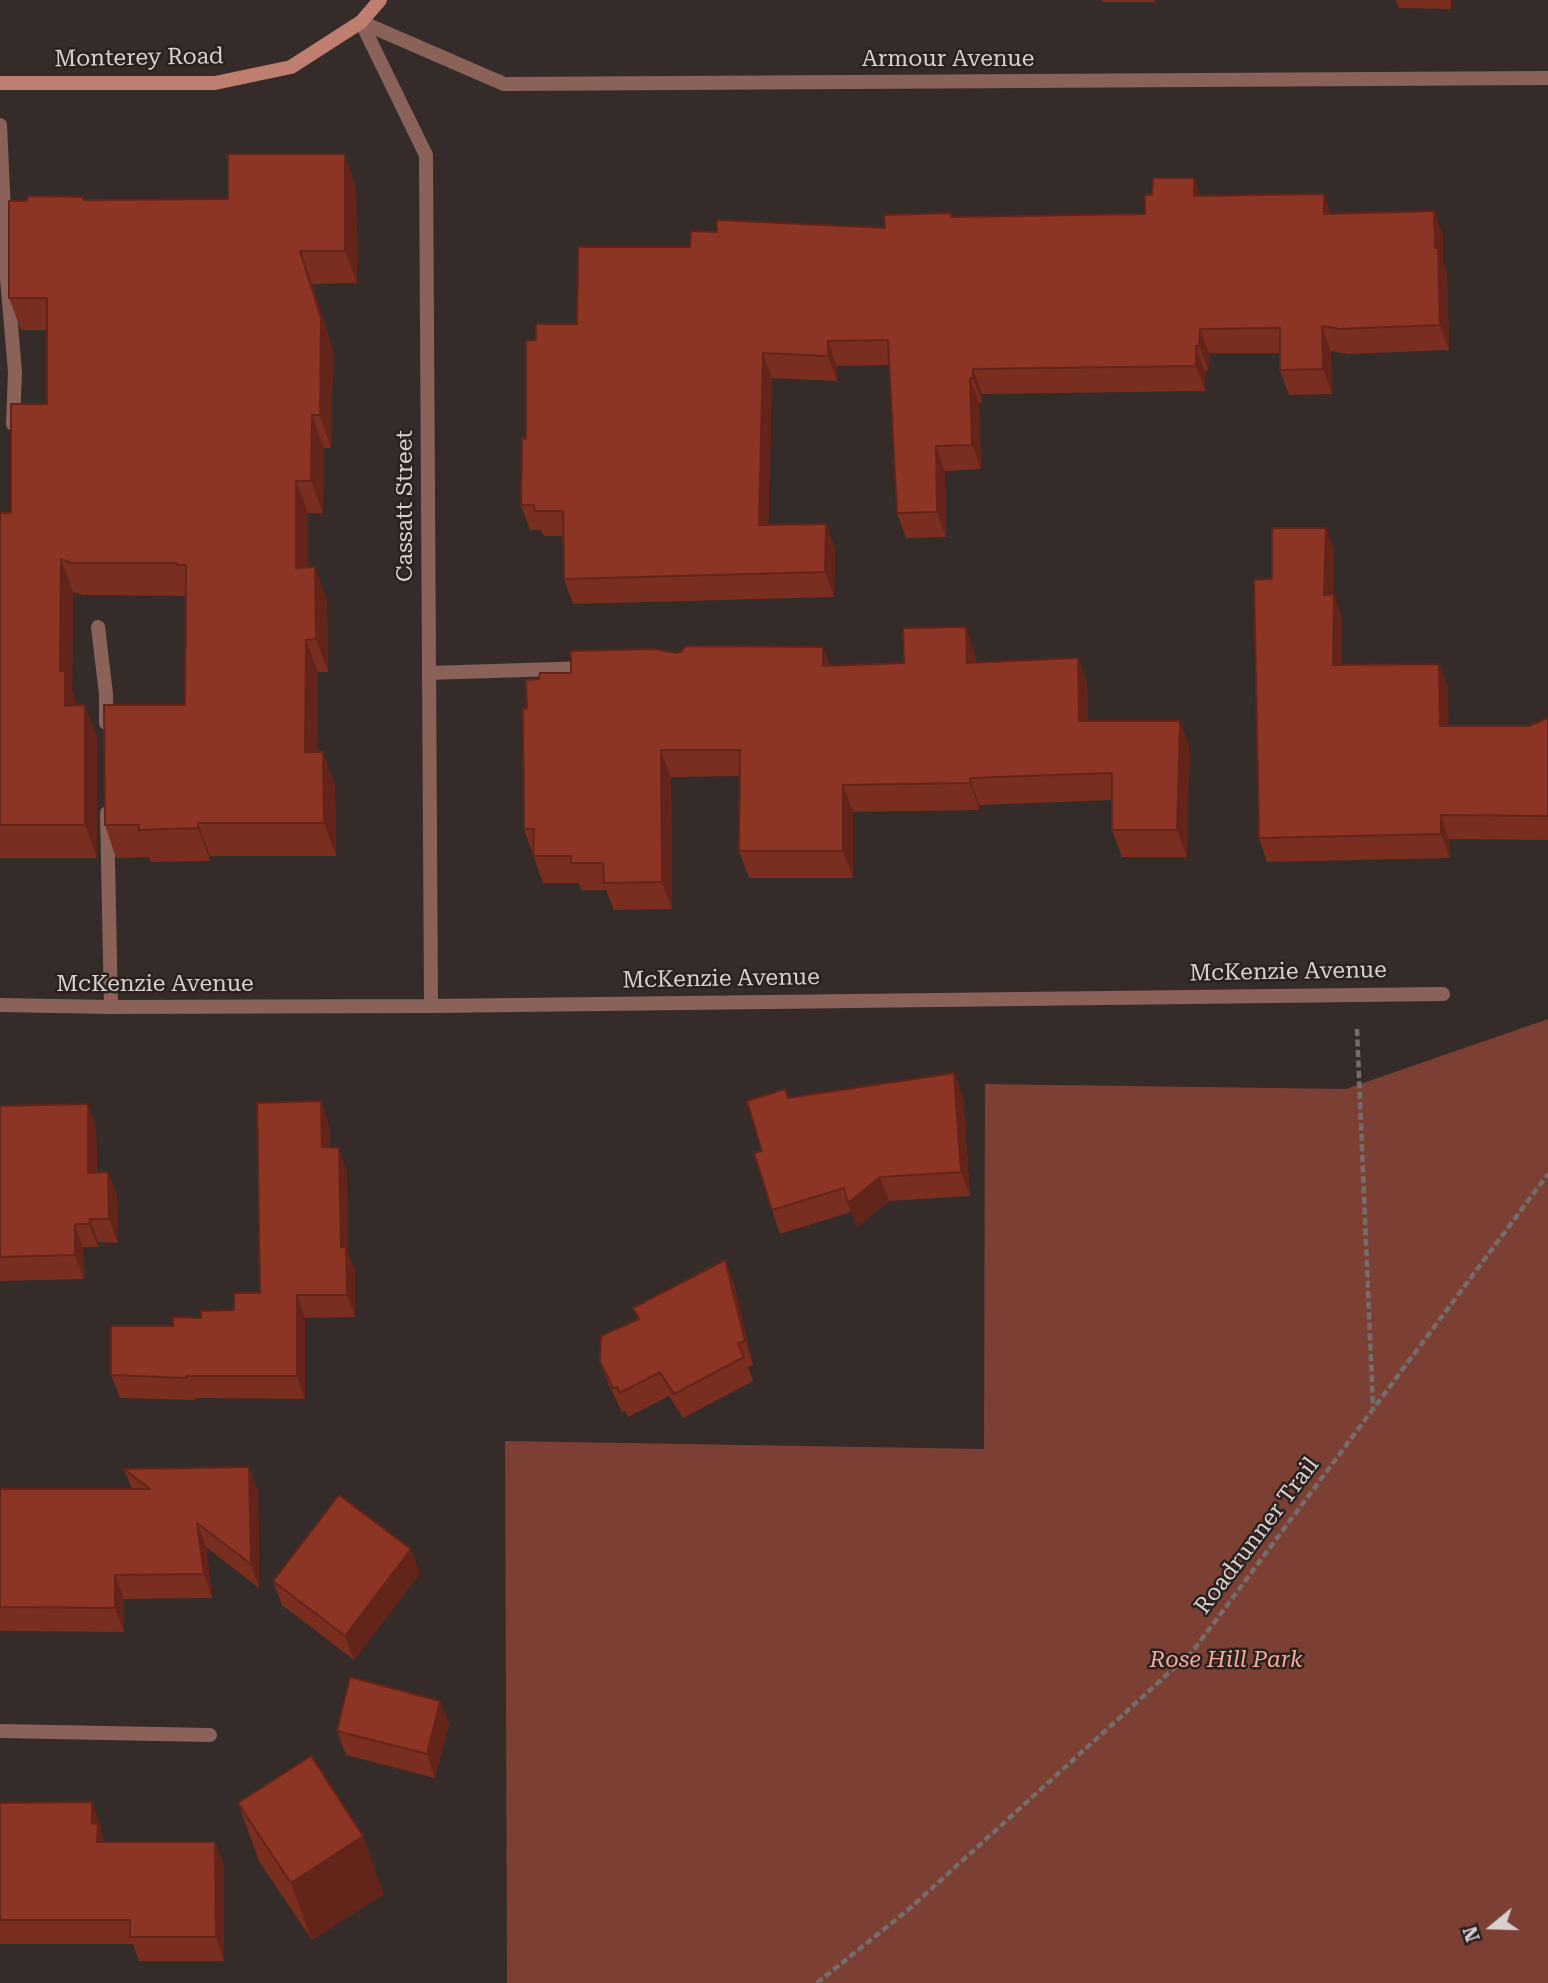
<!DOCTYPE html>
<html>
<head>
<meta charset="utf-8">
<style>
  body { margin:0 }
  #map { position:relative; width:1548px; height:1983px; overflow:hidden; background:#352b29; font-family:"Roboto Serif",serif }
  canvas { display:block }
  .north { position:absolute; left:1457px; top:1892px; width:70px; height:70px; -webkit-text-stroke:5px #2b2220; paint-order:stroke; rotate:251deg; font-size:19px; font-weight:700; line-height:28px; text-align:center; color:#d7d0cf }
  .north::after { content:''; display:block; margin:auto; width:24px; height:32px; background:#d7d0cf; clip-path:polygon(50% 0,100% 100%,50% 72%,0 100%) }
</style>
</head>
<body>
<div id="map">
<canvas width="1548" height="1983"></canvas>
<div class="north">N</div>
</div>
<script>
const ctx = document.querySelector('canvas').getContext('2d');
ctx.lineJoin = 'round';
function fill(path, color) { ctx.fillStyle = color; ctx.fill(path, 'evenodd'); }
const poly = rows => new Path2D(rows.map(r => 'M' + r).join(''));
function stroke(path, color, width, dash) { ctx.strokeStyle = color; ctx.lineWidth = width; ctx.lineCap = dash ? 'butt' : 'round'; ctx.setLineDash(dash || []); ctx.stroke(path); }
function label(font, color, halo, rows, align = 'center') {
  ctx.font = font + ' "Roboto Serif",serif'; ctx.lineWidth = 5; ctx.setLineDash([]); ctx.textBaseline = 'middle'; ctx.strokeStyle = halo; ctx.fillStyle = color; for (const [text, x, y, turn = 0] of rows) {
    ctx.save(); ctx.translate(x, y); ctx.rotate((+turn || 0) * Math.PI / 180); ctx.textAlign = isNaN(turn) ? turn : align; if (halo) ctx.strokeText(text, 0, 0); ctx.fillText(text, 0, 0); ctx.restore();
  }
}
const green = poly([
  [1548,1019,1548,1983,507,1983,505,1441,984,1449,985,1084,1346,1089]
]);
const path = poly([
  [1357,1029,1373,1408],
  [817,1983,908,1910,1193,1651,1548,1174]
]);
const lane = poly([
  [0,125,7,278,15,372,13,424],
  [98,627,106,694,106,723],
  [429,673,589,668],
  [107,813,111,1007]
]);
const street = poly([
  [361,22,504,84,1548,78],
  [361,22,426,155,431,1006],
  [0,1005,111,1007,431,1006,1443,994],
  [0,1731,210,1735]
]);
const secondary = poly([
  [0,83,215,83,291,67,361,22,380,0]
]);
const wall = poly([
  [1101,0,1155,0,1155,2,1102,2],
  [1396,0,1451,0,1451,9,1399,8],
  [1194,178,1200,196,1331,214,1443,235,1443,262,1447,273,1449,350,1348,354,1331,351,1332,394,1289,395,1280,370,1280,353,1209,353,1208,370,1205,371,1205,391,982,394,982,403,979,403,981,469,945,471,946,537,906,538,897,513,890,365,837,366,837,381,772,378,768,525,835,548,834,597,573,604,564,579,563,536,544,536,541,530,530,530,521,505,526,439,536,340,577,324,690,247,717,232,885,228,952,217,1145,214,1152,195],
  [356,187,357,283,312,284,333,351,331,448,324,448,323,513,308,513,308,567,327,600,328,672,318,672,317,752,335,784,336,856,210,856,210,861,151,862,149,857,116,858,105,825,185,705,185,596,83,595,73,592,72,690,77,706,97,738,97,858,0,858,0,513,11,513,47,404,47,330,21,330,9,298,27,201,228,199],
  [1326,528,1334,552,1333,594,1342,618,1342,665,1439,664,1448,688,1448,726,1529,726,1548,718,1548,840,1449,839,1450,858,1267,862,1259,838,1272,579],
  [823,647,830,666,904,663,975,654,976,663,1078,658,1087,684,1088,721,1180,721,1189,747,1187,857,1122,857,1112,830,1112,800,979,805,979,810,853,812,853,878,749,878,739,851,740,776,671,777,672,909,614,910,606,890,581,890,579,883,543,883,524,829,527,709,539,679,676,653],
  [954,1073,963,1097,970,1196,889,1201,857,1227,851,1212,780,1234,772,1210,762,1151,788,1098],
  [0,1106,96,1128,97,1172,108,1172,117,1195,118,1243,98,1242,98,1247,83,1247,84,1279,0,1281],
  [329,1124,330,1148,347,1171,348,1253,355,1270,355,1317,305,1318,305,1399,195,1398,195,1400,120,1398,111,1375,173,1326,201,1318,234,1310,260,1293],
  [734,1284,753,1365,748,1367,753,1381,683,1418,669,1396,628,1417,625,1411,622,1412,609,1385,600,1361,638,1320,633,1308],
  [124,1469,258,1491,259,1588,206,1547,212,1598,124,1599,124,1632,0,1631,0,1489,132,1489],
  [420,1573,354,1660,282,1605,273,1581],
  [440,1701,449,1724,435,1778,346,1755,337,1731],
  [0,1803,101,1826,101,1832,104,1842,215,1842,224,1866,224,1961,139,1961,133,1944,0,1944],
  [238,1803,384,1894,312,1940,259,1861]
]);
const shadedWall = poly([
  [345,154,356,187,357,283,345,251],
  [1194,178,1203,203,1194,196],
  [1324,194,1333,219,1324,214],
  [1434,211,1443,235,1443,262,1447,273,1449,350,1440,325,1435,248],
  [300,251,312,284,333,351,331,448,320,415],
  [1322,326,1331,351,1332,394,1323,369],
  [1200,329,1209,353,1208,370,1199,346],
  [828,341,837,366,837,381,828,356],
  [1196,346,1205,371,1205,391,1196,366],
  [763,353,772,378,768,550,759,525],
  [973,369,982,394,982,403,973,379],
  [970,378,979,403,981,469,972,445],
  [312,415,324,448,323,513,311,481],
  [936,446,945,471,946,537,937,512],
  [296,481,308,513,308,600,296,568],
  [826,524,835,548,834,597,825,572],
  [1326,528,1334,552,1333,619,1324,595],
  [61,559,73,592,72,690,77,704,77,738,65,706,60,671],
  [315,567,327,600,328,672,316,639],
  [1334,594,1342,618,1342,689,1333,665],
  [966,627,975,654,977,690,967,663],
  [306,640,318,672,317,784,305,752],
  [823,647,833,674,823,666],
  [1078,658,1087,684,1089,747,1079,721],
  [1439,664,1448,688,1449,750,1440,726],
  [85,705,97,738,97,858,85,825],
  [1180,721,1189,747,1187,857,1177,830],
  [661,750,671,777,672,909,662,882],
  [323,752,335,784,336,856,324,823],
  [970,778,979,805,979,810,970,783],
  [843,785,853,812,853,878,843,851],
  [1441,815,1449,839,1450,858,1441,834],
  [198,823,210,856,210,861,198,828],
  [954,1073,963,1097,970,1196,961,1172],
  [321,1101,329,1124,331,1170,322,1147],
  [88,1104,96,1128,97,1196,88,1173],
  [339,1148,347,1171,348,1253,355,1270,355,1317,347,1295,341,1247],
  [108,1172,117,1195,118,1243,109,1219],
  [880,1177,889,1201,857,1227,848,1203],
  [90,1219,98,1242,98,1247,89,1224],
  [75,1224,83,1247,84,1279,75,1255],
  [725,1260,734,1284,753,1365,745,1341],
  [297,1295,305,1318,305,1399,297,1376],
  [249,1467,258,1491,259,1588,251,1564],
  [197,1523,206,1547,212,1598,204,1574],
  [411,1549,420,1573,354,1660,345,1636],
  [115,1575,124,1599,124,1632,115,1608],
  [440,1701,449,1724,435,1778,427,1754],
  [92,1802,101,1826,101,1832,106,1848,97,1842,92,1823],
  [363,1836,384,1894,312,1940,291,1883],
  [215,1842,224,1866,224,1961,216,1937]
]);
const building = poly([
  [228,154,345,154,345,251,300,251,321,318,320,415,312,415,311,481,296,481,296,568,315,567,316,639,306,640,305,752,323,752,324,823,198,823,198,828,139,830,139,825,105,825,104,705,185,705,186,565,177,565,177,563,71,563,61,559,60,671,65,671,65,706,85,705,85,825,0,825,0,513,11,513,11,404,47,404,47,298,9,298,9,201,27,201,28,196,83,197,83,200,228,199,228,154],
  [1153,178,1194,178,1194,196,1324,194,1324,214,1434,211,1435,248,1438,248,1440,325,1339,329,1322,326,1323,369,1280,370,1280,328,1200,329,1199,346,1196,346,1196,366,973,369,973,379,970,378,972,445,936,446,937,512,897,513,888,340,828,341,828,356,763,353,759,525,826,524,825,572,564,579,563,511,535,511,534,505,521,505,522,438,526,439,526,341,536,340,536,324,577,324,578,247,690,247,691,231,717,232,717,220,885,228,884,215,951,213,951,217,1145,214,1145,195,1152,195,1153,178],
  [1272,528,1326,528,1324,595,1334,594,1333,665,1439,664,1440,726,1529,726,1548,718,1548,816,1441,815,1441,834,1259,838,1254,580,1272,579,1272,528],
  [966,627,967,663,1078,658,1079,721,1180,721,1177,830,1112,830,1112,773,970,778,970,783,843,785,843,851,739,851,740,750,661,750,662,882,604,883,603,863,571,863,571,856,533,856,534,829,524,829,523,708,527,709,526,680,539,679,540,673,571,673,571,651,655,649,676,653,681,652,686,646,823,647,823,666,904,663,903,628,966,627],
  [954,1073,961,1172,880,1177,848,1203,844,1188,772,1210,754,1153,762,1151,747,1101,785,1089,788,1098,954,1073],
  [321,1101,322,1147,339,1148,341,1247,346,1247,347,1295,297,1295,297,1376,186,1376,186,1378,111,1375,111,1326,173,1326,173,1317,201,1318,201,1311,234,1310,234,1293,260,1293,257,1103,321,1101],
  [88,1104,88,1173,108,1172,109,1219,90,1219,89,1224,75,1224,75,1255,0,1257,0,1106,88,1104],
  [725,1260,745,1341,738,1343,744,1357,674,1394,660,1372,620,1393,617,1387,613,1388,600,1361,601,1336,639,1319,633,1308,725,1260],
  [249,1467,251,1564,197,1523,204,1574,115,1575,115,1608,0,1607,0,1489,150,1489,124,1469,249,1467],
  [339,1495,411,1549,345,1636,273,1581,339,1495],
  [350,1677,440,1701,427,1754,337,1731,350,1677],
  [311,1756,363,1836,291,1883,238,1803,311,1756],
  [92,1802,92,1823,98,1824,97,1842,215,1842,216,1937,130,1937,130,1920,0,1920,0,1803,92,1802]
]);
const streetNames = [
  ["Monterey Road",139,58,-1],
  ["Armour Avenue",948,59],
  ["Cassatt Street",405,506,-90],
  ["McKenzie Avenue",1288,972,-1],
  ["McKenzie Avenue",721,979,-1],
  ["McKenzie Avenue",155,984],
  ["Roadrunner Trail",1257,1536,-53]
];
const parkNames = [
  ["Rose Hill Park",1226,1660]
];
fill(green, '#7b4033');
stroke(path, '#756c6b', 4.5, [7, 3.5]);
stroke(lane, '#8b6259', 14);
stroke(street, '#8b6259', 14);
stroke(secondary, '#bf7e70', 14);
fill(wall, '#792e20');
fill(shadedWall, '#63251a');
fill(building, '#8d3525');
stroke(building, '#63251a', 2);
label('23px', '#d7d0cf', '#2b2220', streetNames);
label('italic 23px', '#f4a999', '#2b2220', parkNames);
</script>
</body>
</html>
